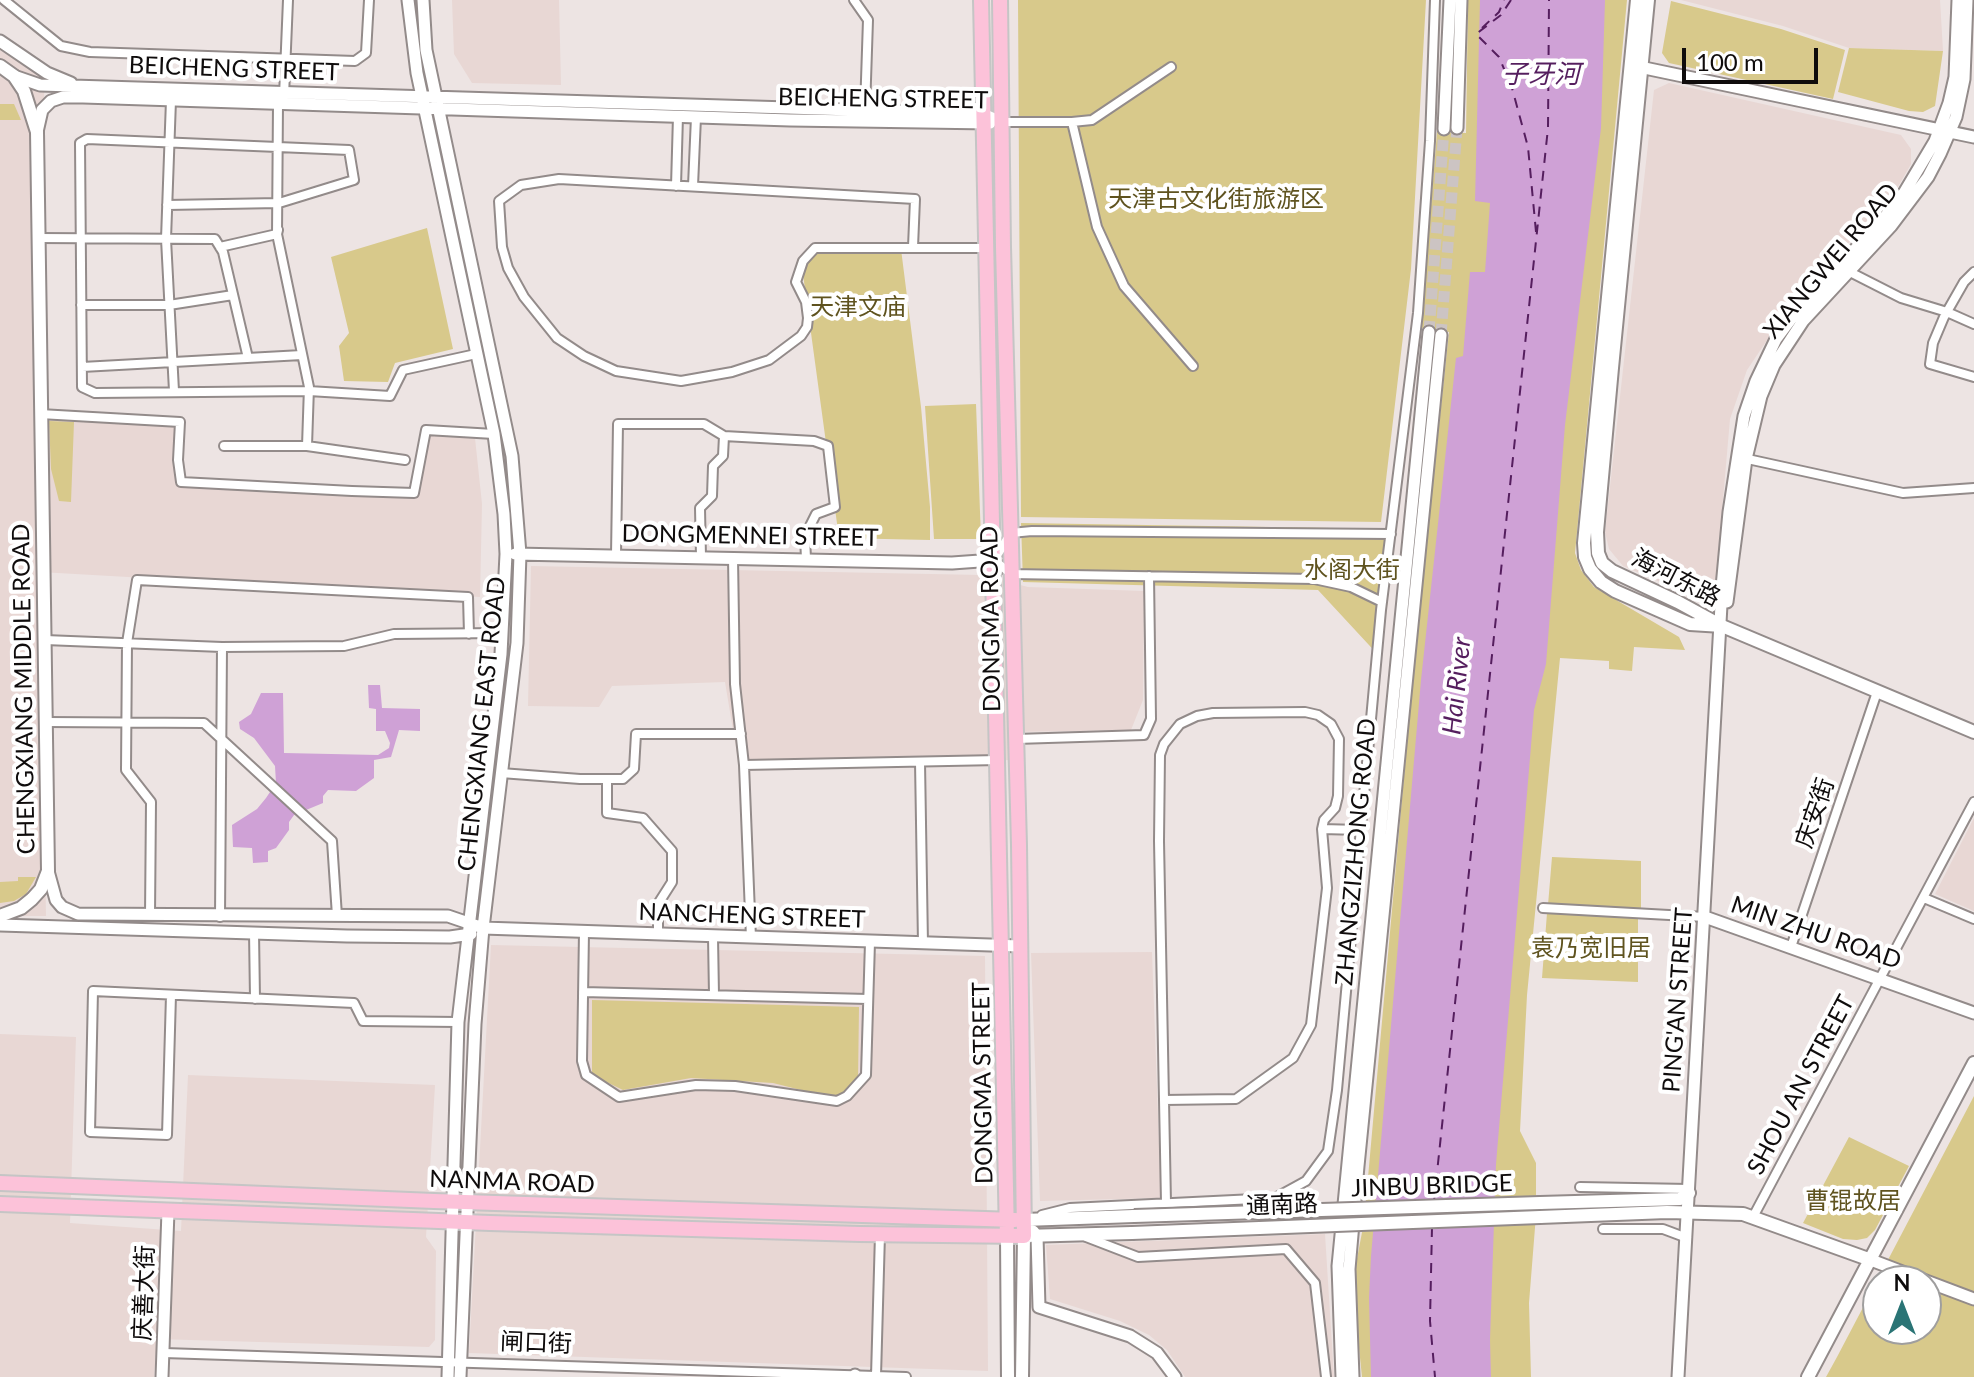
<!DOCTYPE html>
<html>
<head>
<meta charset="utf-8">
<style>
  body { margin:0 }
  #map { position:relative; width:1974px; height:1377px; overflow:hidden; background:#ede4e3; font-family:Lato,sans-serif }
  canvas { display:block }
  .north { position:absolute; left:1862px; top:1265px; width:80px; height:80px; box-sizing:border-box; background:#fff; border:2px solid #9f9e9e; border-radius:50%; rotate:0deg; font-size:22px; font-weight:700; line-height:32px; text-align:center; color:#0f0c0c }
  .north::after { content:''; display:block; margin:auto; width:28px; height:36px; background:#2a7475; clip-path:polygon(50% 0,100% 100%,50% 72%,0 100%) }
  .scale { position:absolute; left:1682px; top:48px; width:136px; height:36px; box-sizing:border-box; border:4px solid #0f0c0c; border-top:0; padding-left:10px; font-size:24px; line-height:28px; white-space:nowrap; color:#0f0c0c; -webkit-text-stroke:6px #fff; paint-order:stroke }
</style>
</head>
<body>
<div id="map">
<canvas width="1974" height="1377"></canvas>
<div class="north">N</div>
<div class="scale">100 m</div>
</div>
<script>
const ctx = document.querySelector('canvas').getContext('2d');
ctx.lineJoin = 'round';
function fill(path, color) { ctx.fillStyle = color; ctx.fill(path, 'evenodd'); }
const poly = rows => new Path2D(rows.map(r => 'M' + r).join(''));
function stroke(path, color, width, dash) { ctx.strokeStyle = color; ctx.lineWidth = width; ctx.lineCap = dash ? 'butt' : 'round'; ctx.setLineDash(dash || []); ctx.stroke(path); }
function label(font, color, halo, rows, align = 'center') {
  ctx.font = font + ' Lato,"Noto Sans SC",sans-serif'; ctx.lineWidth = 8; ctx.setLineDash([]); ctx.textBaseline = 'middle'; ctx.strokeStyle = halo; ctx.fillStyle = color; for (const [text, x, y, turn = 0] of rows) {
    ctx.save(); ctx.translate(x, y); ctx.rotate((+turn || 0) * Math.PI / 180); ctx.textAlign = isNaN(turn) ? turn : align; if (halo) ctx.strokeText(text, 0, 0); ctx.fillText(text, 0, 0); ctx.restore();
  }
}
const built = poly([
  [452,0,559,0,561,85,472,83,454,54],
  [1681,0,1940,0,1943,51,1849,48,1783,26],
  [0,50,44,78,47,416,181,423,181,486,417,497,429,433,475,438,482,504,480,597,40,572,46,916,0,916],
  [1669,83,1901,135,1911,149,1911,164,1895,192,1788,309,1747,370,1730,419,1716,579,1704,589,1686,593,1623,566,1609,549,1605,532,1654,90],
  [531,566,981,575,1028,587,1144,591,1143,700,1131,730,1011,732,1011,760,739,766,725,682,612,686,599,707,528,706],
  [1974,818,1974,911,1935,894],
  [491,945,985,956,988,1371,469,1353],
  [1152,952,1161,1198,1040,1201,1031,953],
  [0,1034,76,1037,70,1223,181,1231,188,1075,435,1085,426,1237,436,1251,435,1340,429,1347,157,1339,154,1377,0,1377],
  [1325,1234,1334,1377,1185,1377,1167,1350,1149,1335,1120,1321,1050,1299,1046,1245]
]);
const green = poly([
  [1018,0,1426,0,1411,269,1381,522,1021,517],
  [1468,0,1627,0,1575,553,1581,570,1594,587,1679,637,1685,650,1634,647,1632,671,1609,669,1609,661,1560,658,1527,995,1520,1131,1536,1163,1536,1215,1529,1303,1531,1377,1362,1377,1356,1319,1355,1269,1364,1222,1418,620,1449,332,1421,328,1437,132,1466,133],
  [1671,1,1781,29,1845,50,1833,99,1669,63,1662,53],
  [1849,48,1943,51,1935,106,1923,112,1909,111,1838,92],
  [0,104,14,104,21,120,0,120],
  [427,228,453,349,395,363,388,382,344,381,339,346,349,333,331,257],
  [901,249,921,407,930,507,930,540,839,538,802,267,817,250],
  [976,404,981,539,934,539,925,406],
  [49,421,74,422,71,502,59,501,51,469],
  [1021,523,1396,529,1381,658,1318,590,1023,582],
  [1552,857,1641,861,1641,909,1548,905],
  [18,877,36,877,26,894,14,901,0,903,0,882,18,881],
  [1547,913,1638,917,1638,982,1542,978],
  [592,1000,859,1007,858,1081,837,1099,773,1083,691,1078,623,1090,592,1075],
  [1974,1096,1974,1377,1826,1377,1837,1357],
  [1878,1281,1926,1281,1926,1329,1878,1329],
  [1849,1137,1909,1166,1875,1230,1867,1238,1857,1240,1843,1239,1803,1223]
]);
const water = poly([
  [1480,0,1605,0,1601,128,1565,425,1546,664,1534,710,1496,1164,1490,1340,1491,1377,1371,1377,1369,1298,1371,1256,1421,680,1456,358,1463,356,1470,272,1485,272,1490,203,1475,201],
  [368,685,380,685,382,708,420,709,420,731,399,730,391,757,374,760,374,778,356,791,328,790,323,796,323,803,294,815,289,822,289,830,276,848,268,851,268,862,253,863,252,848,233,847,232,825,257,809,266,798,276,783,275,766,254,738,240,729,239,722,251,714,261,693,283,693,284,753,378,755,389,748,390,743,385,731,376,731,376,709,369,708]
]);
const ferry = poly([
  [1511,0,1501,15,1476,34,1499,57,1512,88,1528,147,1536,232],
  [1482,28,1499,12,1504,0],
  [1434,1201,1548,128,1549,0],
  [1432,1227,1430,1321,1435,1377]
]);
const tertiaryTunnel = poly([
  [1429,332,1444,129],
  [1441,335,1457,128]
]);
const minor = poly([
  [4,0,61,46,90,52,355,61,366,53,369,0],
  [854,0,868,20,865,110],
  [284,96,288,0],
  [171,100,166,239,174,391],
  [278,104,277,234,309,387,307,446],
  [1001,122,1072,122,1097,227,1124,286,1193,366],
  [1072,122,1092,120,1171,67],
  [676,186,678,116],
  [693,186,696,117],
  [167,205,279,203,354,180,349,150,87,139,80,143,82,387,95,393,309,391,390,396,403,370,476,354],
  [38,238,215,239,223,252,248,358],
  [220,247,277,234,278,230],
  [913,247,915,199,559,179,521,185,499,201,502,247,508,268,524,297,557,338,584,356,616,371,681,381,732,372,769,360,801,336,807,327,808,318,806,302,796,282,803,261,815,248,986,248],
  [1844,269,1901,298,1947,312,1974,324],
  [1974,272,1964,282,1944,317,1933,343,1930,364,1974,377],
  [81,305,169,305,233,295],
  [82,367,302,355],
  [40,414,180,422,178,460,181,482,352,491,414,493,426,430,494,434],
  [224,446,307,446,405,460],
  [1743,458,1903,493,1974,488],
  [616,555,618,424,704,424,724,436,814,441,828,446,835,507,816,514,805,536,806,559],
  [701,557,700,508,712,496,713,466,723,456,724,436],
  [733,558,735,684,744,765,751,938],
  [1382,602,1351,587,1314,579,1011,574,994,560,1011,533,1032,531,1391,534],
  [45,640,222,647,344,646,394,634,502,633],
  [46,722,204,723,332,841,337,916],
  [1016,739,1144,735,1151,719,1149,576],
  [920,762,923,944],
  [744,765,999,760],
  [501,773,580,779,623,779,634,769,636,734,741,734],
  [607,779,607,813,643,818,672,851,672,882,658,904,658,934],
  [1322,829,1360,830],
  [1924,898,1974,919],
  [1543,908,1705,917],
  [150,915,151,802,126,770,127,643,137,580,468,597,469,634],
  [220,917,222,647],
  [254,932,255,999],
  [584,932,582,1061,586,1075,619,1097,696,1085,735,1086,837,1101,847,1096,866,1075,870,942],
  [713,937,714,995],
  [1791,947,1877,692],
  [583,992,868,999],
  [171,995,167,1135,90,1132,93,991,354,1003,363,1021,458,1022],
  [1164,1100,1236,1099,1293,1058,1311,1025,1327,888,1322,829,1324,820,1335,808,1338,796,1339,739,1331,724,1318,715,1305,712,1213,713,1197,716,1180,724,1164,744,1160,755,1159,841,1164,1100,1166,1203],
  [1580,1187,1689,1189],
  [1042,1215,1070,1208,1275,1198,1306,1181,1328,1151,1337,1090,1381,610,1418,313,1430,141,1435,0],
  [1753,1217,1974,802],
  [1603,1229,1663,1229,1687,1238],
  [1086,1237,1138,1257,1286,1249,1315,1283,1326,1377],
  [164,1353,906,1377],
  [876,1376,880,1234]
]);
const tertiary = poly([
  [408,0,417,73,494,434,504,514,506,554,501,654,458,1022,448,1377],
  [423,0,426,50,512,456,520,554,517,643,483,928,475,1024,460,1377],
  [0,41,47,73,71,83],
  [1635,66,1974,137],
  [14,76,40,85,983,114,1001,122],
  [1457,128,1461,0],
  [1444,129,1450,0],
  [37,132,42,110,51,101,63,97,83,97,790,120,990,123],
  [515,554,952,563,994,560],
  [1727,602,1746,459,1761,396,1774,365,1803,321,1891,226,1928,177,1940,154,1956,117,1964,79,1967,0],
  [48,871,56,900,62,907,78,914,448,916,483,928,1020,946],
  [1705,917,1974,1013],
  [0,925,347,936,450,937,471,934],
  [1033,1231,1037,1236,1039,1307,1130,1336,1157,1353,1175,1377],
  [1871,1260,1926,1281],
  [1926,1281,1974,1299],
  [162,1377,168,1211],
  [855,1377,855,1375],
  [1342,1377,1338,1266,1429,332],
  [1353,1377,1349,1269,1358,1166,1441,335],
  [1678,1377,1722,587,1729,512,1744,416,1756,381,1776,339,1791,319,1884,218,1904,193,1935,141,1949,103,1955,77,1958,0]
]);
const secondary = poly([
  [1637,0,1584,543,1585,557,1590,569,1601,582,1615,591,1690,624,1722,626],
  [1648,0,1612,368,1597,532,1598,553,1602,563,1612,571,1678,602,1722,626,1974,732],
  [0,66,14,76,24,91,37,132,48,871,41,889,32,899,21,908,0,916],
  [1540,1203,1680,1199,1689,1193],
  [1540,1217,1667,1212,1743,1214,1871,1260],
  [1024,1220,1134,1216],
  [1007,1236,1008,1377],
  [1022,1377,1024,1236,1132,1233],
  [1808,1377,1974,1063]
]);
const primary = poly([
  [981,0,1007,1236],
  [0,1183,434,1201,1015,1220],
  [0,1204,490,1223,860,1234,1024,1236,1019,845,1003,247,1000,0]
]);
const secondaryBridge = poly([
  [1134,1216,1540,1203],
  [1132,1233,1540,1217]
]);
const streetNames = [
  ["BEICHENG STREET",234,69,2],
  ["BEICHENG STREET",883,99,1],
  ["XIANGWEI ROAD",1831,261,-50],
  ["DONGMENNEI STREET",750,536,1],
  ["海河东路",1676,578,27],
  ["DONGMA ROAD",991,619,-91],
  ["CHENGXIANG MIDDLE ROAD",24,689,-91],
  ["CHENGXIANG EAST ROAD",482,724,-84],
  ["庆安街",1815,813,-71],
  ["ZHANGZIZHONG ROAD",1356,852,-85],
  ["NANCHENG STREET",752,916,2],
  ["MIN ZHU ROAD",1816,933,19],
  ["PING'AN STREET",1678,1000,-86],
  ["DONGMA STREET",983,1083,-91],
  ["SHOU AN STREET",1801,1085,-62],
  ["NANMA ROAD",512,1182,2],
  ["JINBU BRIDGE",1432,1186,-2],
  ["通南路",1282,1205,-2],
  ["庆善大街",144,1293,-88],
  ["闸口街",536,1343,2]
];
const parkNames = [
  ["天津古文化街旅游区",1216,199],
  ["天津文庙",858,307],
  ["水阁大街",1352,570],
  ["袁乃宽旧居",1591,948],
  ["曹锟故居",1853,1201]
];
const waterNames = [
  ["子牙河",1541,75],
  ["Hai River",1457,686,-84]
];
fill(built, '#e8d7d4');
fill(green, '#d8c98b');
fill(water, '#cfa1d6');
stroke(ferry, '#551e5e', 2, [10, 8]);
stroke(tertiaryTunnel, '#ccc4c3', 11, [11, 5.5]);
stroke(minor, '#938b8a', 12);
stroke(tertiary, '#938b8a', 15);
stroke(secondary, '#938b8a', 16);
stroke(primary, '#c5c5c5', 18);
stroke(minor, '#fff', 8);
stroke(tertiary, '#fff', 11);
stroke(secondary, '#fff', 12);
stroke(primary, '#fcc2d9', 14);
stroke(secondaryBridge, '#938b8a', 16, []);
stroke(secondaryBridge, '#fff', 12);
label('24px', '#0f0c0c', '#fff', streetNames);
label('24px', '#5f531f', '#fff', parkNames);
label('italic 26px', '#551e5e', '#fff', waterNames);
</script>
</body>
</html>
